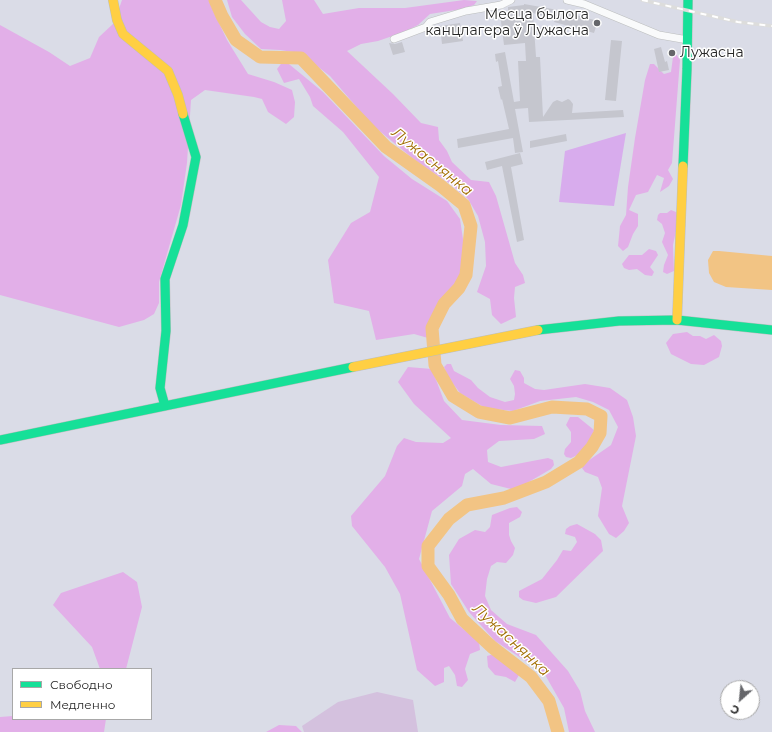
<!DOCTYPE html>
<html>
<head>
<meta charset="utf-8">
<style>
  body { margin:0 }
  #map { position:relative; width:772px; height:732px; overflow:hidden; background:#dadce7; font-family:Montserrat,sans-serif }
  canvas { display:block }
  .legend { position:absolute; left:12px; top:668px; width:140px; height:52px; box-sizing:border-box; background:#fff; border:1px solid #a8a8a8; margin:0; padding:5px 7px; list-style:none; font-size:12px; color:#262626 }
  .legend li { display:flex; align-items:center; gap:8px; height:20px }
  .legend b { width:20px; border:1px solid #a8a8a8 }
  .north { position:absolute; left:720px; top:680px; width:40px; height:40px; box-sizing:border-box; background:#fff; border:1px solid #a8a8a8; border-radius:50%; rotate:207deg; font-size:11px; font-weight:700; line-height:16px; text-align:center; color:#262626 }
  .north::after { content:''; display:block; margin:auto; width:14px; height:18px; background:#65666a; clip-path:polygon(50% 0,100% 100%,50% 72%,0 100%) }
</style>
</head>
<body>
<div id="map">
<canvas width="772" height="732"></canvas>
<ul class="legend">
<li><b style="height:5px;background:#16e098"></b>Свободно</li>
<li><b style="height:5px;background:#ffcf43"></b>Медленно</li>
</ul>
<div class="north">С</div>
</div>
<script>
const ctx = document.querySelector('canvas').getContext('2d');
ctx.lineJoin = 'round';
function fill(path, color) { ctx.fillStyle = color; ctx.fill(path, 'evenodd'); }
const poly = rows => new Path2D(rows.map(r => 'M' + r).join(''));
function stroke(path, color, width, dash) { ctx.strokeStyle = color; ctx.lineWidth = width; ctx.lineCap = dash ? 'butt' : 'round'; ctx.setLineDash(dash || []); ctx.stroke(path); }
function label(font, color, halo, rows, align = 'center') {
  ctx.font = font + ' Montserrat,sans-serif'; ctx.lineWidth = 3; ctx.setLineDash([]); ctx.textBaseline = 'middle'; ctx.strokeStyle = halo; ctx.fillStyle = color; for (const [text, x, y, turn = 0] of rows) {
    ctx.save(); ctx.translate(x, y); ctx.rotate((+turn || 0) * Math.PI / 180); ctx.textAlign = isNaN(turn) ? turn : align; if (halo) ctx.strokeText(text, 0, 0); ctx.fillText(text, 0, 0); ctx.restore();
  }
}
const green = poly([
  [122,0,210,0,211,6,227,40,248,74,274,82,292,90,295,102,294,117,286,124,268,112,262,99,254,97,205,90,191,100,187,163,181,205,159,282,159,303,154,314,144,320,119,327,0,295,0,25,49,52,70,66,90,58,99,37,114,23],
  [227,0,241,0,261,22,270,27,279,29,286,21,282,0,314,0,323,14,359,8,405,8,464,0,477,1,474,5,462,9,430,14,418,25,404,32,378,41,361,44,347,51,393,94,421,123,438,127,439,140,447,151,452,162,471,180,489,182,496,196,515,263,523,275,525,283,515,287,514,298,516,317,501,324,492,315,490,299,477,292,486,266,485,242,478,216,468,199,449,183,416,161,371,124,330,76,300,53,280,50,261,49,245,34,232,17],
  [676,54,680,60,672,163,668,170,673,179,669,186,660,192,664,178,657,175,648,192,636,195,629,210,638,214,638,226,633,234,628,247,623,251,618,246,620,226,626,215,628,187,635,138,645,80,650,64,654,64,664,74,671,72,673,57],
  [284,60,323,92,384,156,412,179,447,201,460,219,467,266,454,291,438,311,433,321,428,338,414,334,376,340,369,311,334,303,328,260,351,223,370,212,379,177,343,132,313,106,310,97,299,79,284,83,277,69],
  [671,210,676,212,678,222,673,245,674,271,667,274,663,272,664,265,668,255,662,242,665,233,662,224,657,220,658,215,660,213,667,213],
  [649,249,656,251,658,255,650,267,654,272,652,276,645,275,637,269,629,270,624,268,622,264,629,255,642,255],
  [687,332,693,336,700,336,706,339,714,335,721,341,722,346,719,357,704,365,691,364,671,354,666,343,673,334],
  [447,364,451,364,454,371,471,380,478,388,490,397,505,402,514,400,515,394,514,386,510,379,515,370,520,371,524,378,524,383,535,389,544,390,585,384,610,388,627,400,633,417,636,436,622,506,629,523,624,531,616,538,609,534,598,516,602,488,598,477,585,472,582,468,585,463,611,445,618,427,609,410,593,402,576,397,540,401,513,411,485,408,460,393,448,377,444,367],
  [408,367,432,369,444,401,462,420,501,425,542,426,545,434,534,439,499,441,487,450,488,462,501,467,548,458,553,460,554,465,551,469,515,490,491,484,473,469,465,474,462,486,432,511,419,559,450,618,479,642,480,650,470,654,465,669,468,680,462,687,457,686,455,675,449,666,444,668,444,682,435,686,417,670,400,594,385,567,352,526,351,516,385,476,397,446,404,438,416,442,443,443,451,438,414,404,398,382],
  [570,417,578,417,594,430,593,437,582,453,571,458,566,457,564,454,565,449,571,442,571,432,566,425],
  [517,507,522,512,520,517,509,523,509,535,511,541,515,548,513,555,506,563,497,562,491,566,487,579,485,596,491,610,507,624,536,635,568,671,580,691,585,711,595,732,569,732,564,708,544,673,495,641,469,612,451,584,449,555,459,539,475,530,485,532,490,527,492,515,510,508],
  [577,524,595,534,601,540,603,551,556,597,536,603,523,600,519,597,519,591,542,579,557,560,563,550,571,551,577,542,575,537,565,534,566,529,570,526],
  [123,572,137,582,142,607,126,669,100,669,92,647,53,605,61,593],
  [494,654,519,675,515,682,506,677,495,675,488,667,487,656],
  [13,716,13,719,106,719,104,732,0,732,0,717],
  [279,725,296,726,302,732,266,732]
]);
const cemetery = poly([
  [377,692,413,700,418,732,304,732,302,726,338,702]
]);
const pitch = poly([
  [626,133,614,206,559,202,565,151]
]);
const water = poly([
  [713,251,719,251,772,256,772,290,726,287,714,282,709,273,708,260]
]);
const river = poly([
  [215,0,222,16,236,40,260,57,301,58,386,147,441,186,464,205,471,226,466,275,459,288,444,304,432,328,435,365,453,396,479,412,510,418,552,407,587,409,601,416,600,433,592,447,579,462,546,482,504,498,467,505,449,519,428,546,428,566,449,595,462,619,492,647,531,677,549,701,558,732]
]);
const building = poly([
  [524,4,558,10,598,21,594,33,554,22,555,19,533,13,536,57,540,57,543,117,553,102,557,100,562,102,568,99,570,100,573,104,572,113,623,110,624,117,529,122,528,108,515,109,523,152,515,153,513,138,458,148,457,139,509,129,502,99,501,100,498,87,502,86,498,61,496,62,495,54,505,52,514,102,520,101,518,61,526,61,525,43,504,45,500,14,508,13,508,7,524,5],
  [460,23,463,41,442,44,440,26],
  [611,40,622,41,616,101,605,100],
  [402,42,405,52,393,55,389,43,395,44],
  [661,47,665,62,667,61,669,70,659,72,654,49],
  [566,134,567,141,530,148,530,141],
  [520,153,523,164,511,167,524,240,517,242,502,166,487,170,485,162]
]);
const street = poly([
  [567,0,584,4,659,35,688,40],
  [394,39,426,27,430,22,466,11,501,5,511,0]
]);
const fast = poly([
  [683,166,687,69,688,0],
  [538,330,619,321,677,320,772,330],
  [165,406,160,388,166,331,165,279,183,225,196,157,183,114],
  [0,440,353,367]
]);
const slow = poly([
  [113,0,117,20,123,34,168,71,178,95,183,114],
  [677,320,683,166],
  [353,367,538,330]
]);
const rail = poly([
  [642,0,738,22,772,26]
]);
const markers = [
  [597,23,4,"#65666a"],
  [672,53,4,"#65666a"]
];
const poiNames = [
  ["Месца былога",589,15],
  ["канцлагера ў Лужасна",589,31],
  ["Лужасна",680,53,"left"]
];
const waterNames = [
  ["Лужаснянка",432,162,39],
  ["Лужаснянка",511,640,43]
];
fill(green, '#e2afe8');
fill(cemetery, '#d4c1de');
fill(pitch, '#d8aced');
fill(water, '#f2c484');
stroke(river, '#f2c484', 13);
fill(building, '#c5c6ce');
stroke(street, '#bcbebe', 8);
stroke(fast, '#bcbebe', 10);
stroke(slow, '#bcbebe', 10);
stroke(street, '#f9fafb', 7);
stroke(fast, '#16e098', 9);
stroke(slow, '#ffcf43', 9);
stroke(rail, '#dddddc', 3.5);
stroke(rail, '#fff', 2, [6]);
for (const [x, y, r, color] of markers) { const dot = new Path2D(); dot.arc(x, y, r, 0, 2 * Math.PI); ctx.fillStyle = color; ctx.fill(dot); stroke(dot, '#fff', 1.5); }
label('14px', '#262626', '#fff', poiNames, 'right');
label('italic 15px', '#a16c00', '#fff', waterNames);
</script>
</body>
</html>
